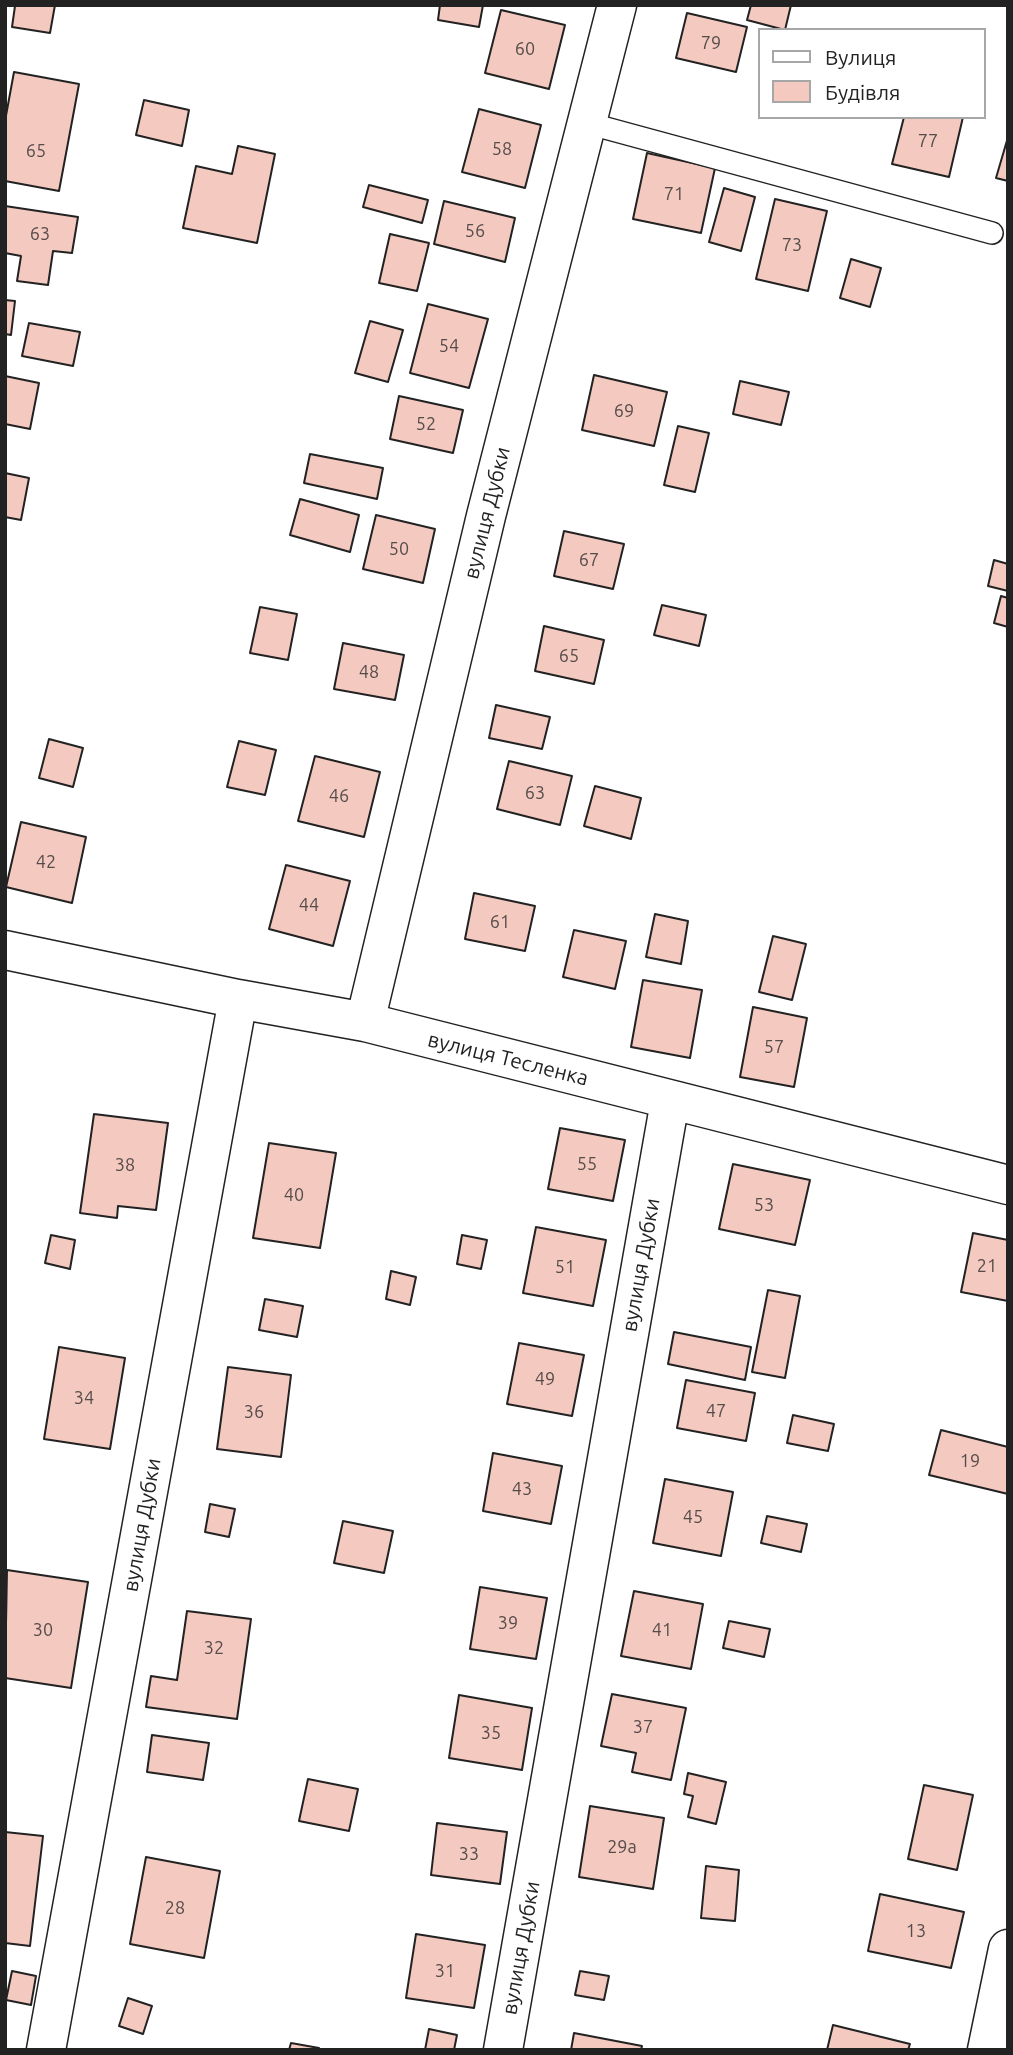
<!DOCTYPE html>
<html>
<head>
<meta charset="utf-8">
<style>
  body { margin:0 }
  #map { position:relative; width:1013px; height:2055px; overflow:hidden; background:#fff; font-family:Ubuntu,sans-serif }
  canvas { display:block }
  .frame { position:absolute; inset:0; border:7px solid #222; pointer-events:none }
  .legend { position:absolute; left:758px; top:28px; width:228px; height:91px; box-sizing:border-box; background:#fff; border:2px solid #a7a7a7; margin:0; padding:9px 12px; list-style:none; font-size:21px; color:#222 }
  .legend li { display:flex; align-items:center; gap:14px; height:35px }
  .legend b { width:35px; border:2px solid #a7a7a7 }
</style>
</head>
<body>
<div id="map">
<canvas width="1013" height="2055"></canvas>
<div class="frame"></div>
<ul class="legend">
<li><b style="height:9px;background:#fff"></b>Вулиця</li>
<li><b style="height:19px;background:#f3c9c0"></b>Будівля</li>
</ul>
</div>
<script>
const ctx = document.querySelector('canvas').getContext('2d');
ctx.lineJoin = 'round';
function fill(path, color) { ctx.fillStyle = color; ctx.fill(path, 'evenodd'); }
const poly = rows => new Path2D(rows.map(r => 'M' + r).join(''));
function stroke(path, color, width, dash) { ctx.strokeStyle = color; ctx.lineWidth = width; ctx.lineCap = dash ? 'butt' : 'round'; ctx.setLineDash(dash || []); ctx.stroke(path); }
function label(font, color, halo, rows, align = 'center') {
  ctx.font = font + ' Ubuntu,sans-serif'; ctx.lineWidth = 5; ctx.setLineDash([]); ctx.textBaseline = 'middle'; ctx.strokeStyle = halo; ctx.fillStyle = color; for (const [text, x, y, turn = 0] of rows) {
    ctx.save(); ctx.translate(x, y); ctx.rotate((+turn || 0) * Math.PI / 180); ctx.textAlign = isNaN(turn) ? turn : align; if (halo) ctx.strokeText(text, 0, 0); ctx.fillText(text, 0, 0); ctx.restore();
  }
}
const building = poly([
  [7,5,55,5,50,33,12,27,15,6,7,5],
  [440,5,483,5,479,27,438,20,440,5],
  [751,5,791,5,785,30,747,20,751,5],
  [501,10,565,25,549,89,485,73,501,10],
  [687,13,747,27,736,72,676,58,687,13],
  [14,72,79,84,59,191,5,181,5,121,14,72],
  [144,100,189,110,182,146,136,135,144,100],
  [479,109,541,125,525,188,462,172,479,109],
  [904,117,963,117,949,177,892,164,904,117],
  [1008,137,1008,181,996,178,1008,137],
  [238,146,275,154,257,243,183,228,196,166,232,174,238,146],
  [647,153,715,168,701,233,633,219,647,153],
  [369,185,428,200,422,223,363,207,369,185],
  [724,188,755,197,741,251,709,242,724,188],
  [775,199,827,211,808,291,756,279,775,199],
  [444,201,515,218,505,262,434,244,444,201],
  [5,206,78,217,72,253,53,251,48,285,17,281,21,256,5,253,5,206],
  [390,234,429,243,417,291,379,283,390,234],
  [851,259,881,268,870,307,840,298,851,259],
  [5,300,15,301,11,335,5,334,5,300],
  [428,304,488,319,469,388,410,373,428,304],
  [370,321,403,330,388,382,355,373,370,321],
  [29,323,80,332,73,366,22,356,29,323],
  [594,375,667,392,654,446,582,430,594,375],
  [5,376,39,383,30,429,5,424,5,376],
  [740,381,789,392,781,425,733,414,740,381],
  [399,396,463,410,453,453,390,439,399,396],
  [678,426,709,433,695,492,664,485,678,426],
  [310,454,383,468,377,499,304,483,310,454],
  [5,473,29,478,21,520,5,517,5,473],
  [300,499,359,515,350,552,290,535,300,499],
  [376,515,435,529,423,583,363,569,376,515],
  [564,531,624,544,613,589,554,576,564,531],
  [994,560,1008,564,1008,591,988,586,994,560],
  [1001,596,1008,598,1008,627,994,623,1001,596],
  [662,605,706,615,699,646,654,635,662,605],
  [260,607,297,614,288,660,250,653,260,607],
  [544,626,604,640,594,684,535,671,544,626],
  [343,643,404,655,395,700,334,689,343,643],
  [496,705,550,717,542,749,489,738,496,705],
  [49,739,83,748,73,787,39,778,49,739],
  [239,741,276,750,265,795,227,787,239,741],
  [315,756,380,772,364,837,298,821,315,756],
  [509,761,572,776,560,825,497,809,509,761],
  [595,786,641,798,631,839,584,826,595,786],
  [21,822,86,837,72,903,6,887,21,822],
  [286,865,350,881,333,946,269,929,286,865],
  [474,893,535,906,525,951,465,939,474,893],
  [655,914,688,921,681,964,646,957,655,914],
  [574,930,626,941,615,989,563,977,574,930],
  [773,936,806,944,792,1000,759,992,773,936],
  [643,980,702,990,690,1058,631,1047,643,980],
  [753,1007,807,1018,794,1087,740,1077,753,1007],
  [94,1114,168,1123,156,1210,118,1206,117,1218,80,1213,94,1114],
  [560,1128,625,1140,613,1201,548,1189,560,1128],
  [269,1143,336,1153,320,1248,253,1238,269,1143],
  [733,1164,810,1180,795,1245,719,1229,733,1164],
  [536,1227,606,1240,593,1306,523,1293,536,1227],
  [973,1233,1008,1240,1008,1301,961,1292,973,1233],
  [51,1235,75,1240,70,1269,45,1263,51,1235],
  [462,1235,487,1240,481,1269,457,1264,462,1235],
  [391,1271,416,1277,410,1305,386,1299,391,1271],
  [768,1290,800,1296,785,1378,752,1372,768,1290],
  [265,1299,303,1306,297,1337,259,1330,265,1299],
  [674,1332,751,1347,745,1380,668,1364,674,1332],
  [519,1343,584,1355,572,1416,507,1404,519,1343],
  [59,1347,125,1358,110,1449,44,1439,59,1347],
  [228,1367,291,1375,281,1457,217,1449,228,1367],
  [686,1380,755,1393,746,1441,677,1428,686,1380],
  [793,1415,834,1424,828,1451,787,1443,793,1415],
  [941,1430,1008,1447,1008,1494,929,1475,941,1430],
  [493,1453,562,1466,551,1524,483,1511,493,1453],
  [665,1479,733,1492,721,1556,653,1543,665,1479],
  [210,1504,235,1509,229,1537,205,1532,210,1504],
  [767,1516,807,1524,801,1552,761,1543,767,1516],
  [343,1521,393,1531,384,1573,334,1563,343,1521],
  [7,1570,88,1582,71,1688,5,1678,7,1570],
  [480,1587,547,1598,536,1659,470,1649,480,1587],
  [634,1591,703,1604,691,1669,621,1656,634,1591],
  [187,1611,251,1619,237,1719,146,1707,151,1676,177,1680,187,1611],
  [729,1621,770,1629,764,1657,723,1648,729,1621],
  [612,1694,686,1708,671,1780,632,1772,636,1753,601,1746,612,1694],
  [459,1695,532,1708,522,1770,449,1758,459,1695],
  [152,1735,209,1743,203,1780,147,1772,152,1735],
  [688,1773,726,1782,716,1824,688,1817,693,1796,684,1794,688,1773],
  [308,1779,358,1789,349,1831,299,1821,308,1779],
  [924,1785,973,1795,957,1870,908,1859,924,1785],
  [590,1806,664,1818,653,1889,579,1877,590,1806],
  [437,1823,507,1832,500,1884,431,1875,437,1823],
  [5,1832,43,1836,30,1946,5,1943,5,1832],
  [146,1857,220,1871,204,1958,130,1944,146,1857],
  [706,1866,739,1870,735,1921,701,1918,706,1866],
  [880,1894,964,1912,951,1968,868,1951,880,1894],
  [416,1934,485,1945,474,2008,406,1998,416,1934],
  [12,1971,36,1976,31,2005,6,2000,12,1971],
  [580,1971,609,1976,604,2000,575,1995,580,1971],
  [128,1998,152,2006,143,2034,119,2026,128,1998],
  [833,2025,910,2044,908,2050,827,2050,833,2025],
  [429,2029,457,2035,454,2050,425,2050,429,2029],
  [574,2033,642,2046,641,2050,571,2050,574,2033],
  [291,2043,319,2048,319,2050,289,2050,291,2043]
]);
const service = poly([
  [587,123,992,233]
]);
const minor = poly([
  [5,950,238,999,365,1022,1008,1185],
  [365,1022,486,516,617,5],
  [46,2050,238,999],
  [503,2050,670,1101],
  [987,2050,1008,1949]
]);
const numberNames = [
  ["79",711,43],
  ["60",525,49],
  ["77",928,141],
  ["58",502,149],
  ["65",36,151],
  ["71",674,194],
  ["56",475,231],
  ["63",40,234],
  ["73",792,245],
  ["54",449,346],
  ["69",624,411],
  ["52",426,424],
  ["50",399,549],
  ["67",589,560],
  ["65",569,656],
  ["48",369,672],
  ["63",535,793],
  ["46",339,796],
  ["42",46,862],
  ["44",309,905],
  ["61",500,922],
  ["57",774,1047],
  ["55",587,1164],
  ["38",125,1165],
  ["40",294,1195],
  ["53",764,1205],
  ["21",987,1266],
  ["51",565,1267],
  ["49",545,1379],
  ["34",84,1398],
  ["47",716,1411],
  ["36",254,1412],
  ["19",970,1461],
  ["43",522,1489],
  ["45",693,1517],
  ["39",508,1623],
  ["30",43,1630],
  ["41",662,1630],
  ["32",214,1648],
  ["37",643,1727],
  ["35",491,1733],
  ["29а",622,1847],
  ["33",469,1854],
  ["28",175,1908],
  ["13",916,1931],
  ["31",445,1971]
];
const streetNames = [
  ["вулиця Дубки",487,513,-76],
  ["вулиця Тесленка",508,1059,14],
  ["вулиця Дубки",641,1265,-80],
  ["вулиця Дубки",142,1525,-80],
  ["вулиця Дубки",521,1948,-80]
];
fill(building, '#f3c9c0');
stroke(building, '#222', 2);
stroke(service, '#222', 24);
stroke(minor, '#222', 41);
stroke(service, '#fff', 21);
stroke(minor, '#fff', 38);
label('18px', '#564c4a', null, numberNames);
label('21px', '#222', '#fff', streetNames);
</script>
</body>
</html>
